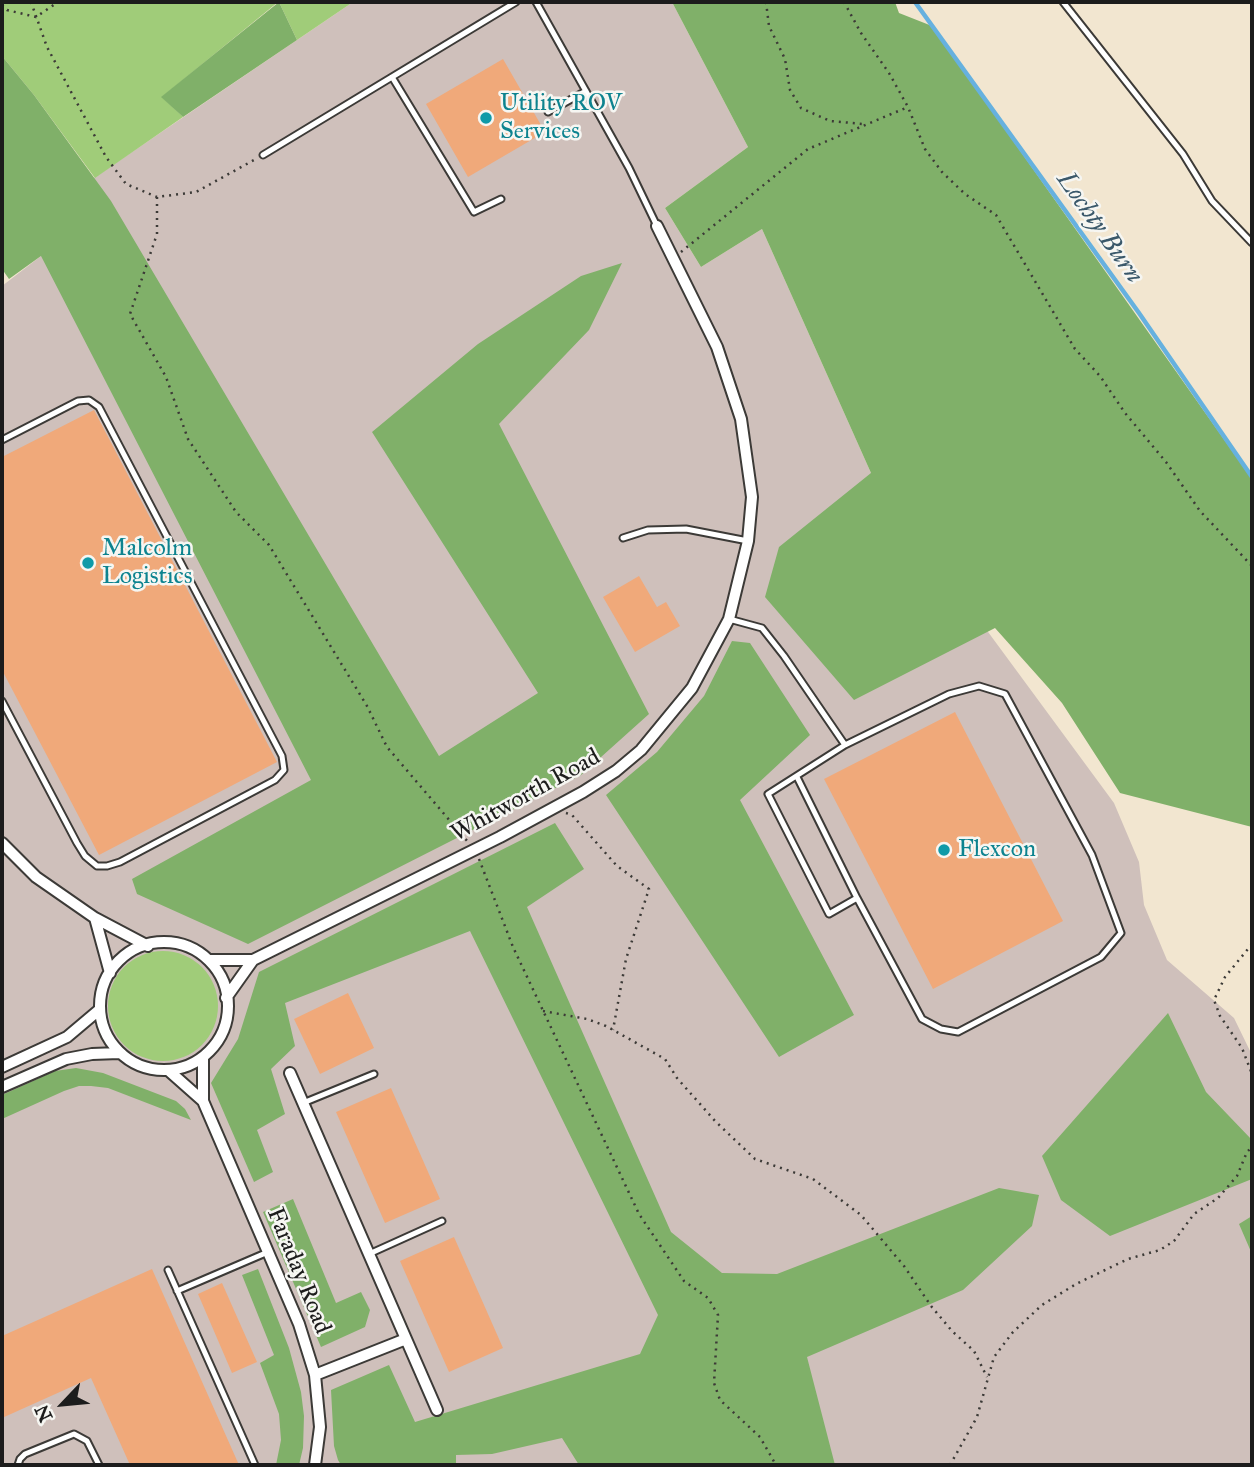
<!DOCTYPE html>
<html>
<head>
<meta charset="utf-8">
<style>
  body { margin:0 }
  #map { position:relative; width:1254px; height:1467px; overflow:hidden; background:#f2e6d0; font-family:"IM FELL Great Primer",serif }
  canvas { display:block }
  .frame { position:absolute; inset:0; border:4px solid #1c1c1c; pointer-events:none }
  .north { position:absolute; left:28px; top:1369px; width:70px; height:70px; -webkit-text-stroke:5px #f6f6f2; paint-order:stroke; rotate:244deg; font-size:19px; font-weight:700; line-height:28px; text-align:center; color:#1c1c1c }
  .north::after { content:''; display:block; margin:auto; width:24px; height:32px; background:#1c1c1c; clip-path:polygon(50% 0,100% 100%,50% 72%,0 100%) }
</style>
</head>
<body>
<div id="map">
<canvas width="1254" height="1467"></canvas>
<div class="frame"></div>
<div class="north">N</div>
</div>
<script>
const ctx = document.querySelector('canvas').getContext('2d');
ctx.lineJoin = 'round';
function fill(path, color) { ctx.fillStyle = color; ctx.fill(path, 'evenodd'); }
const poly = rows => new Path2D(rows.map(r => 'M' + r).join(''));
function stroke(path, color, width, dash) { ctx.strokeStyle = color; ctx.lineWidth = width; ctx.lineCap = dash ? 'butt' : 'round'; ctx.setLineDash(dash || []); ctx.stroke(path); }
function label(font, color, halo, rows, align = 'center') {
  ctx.font = font + ' "IM FELL Great Primer",serif'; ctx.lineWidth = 5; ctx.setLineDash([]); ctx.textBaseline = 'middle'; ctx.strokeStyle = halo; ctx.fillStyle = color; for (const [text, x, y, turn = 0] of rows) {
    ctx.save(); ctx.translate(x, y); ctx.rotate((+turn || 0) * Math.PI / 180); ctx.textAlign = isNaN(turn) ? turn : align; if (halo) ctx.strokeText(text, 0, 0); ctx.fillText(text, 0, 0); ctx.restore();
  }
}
const industrial = poly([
  [353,2,672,2,748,147,665,208,701,267,762,229,871,473,1114,803,1139,862,1144,905,1167,960,1234,1018,1252,1055,1252,1465,2,1465,2,286,41,256,54,205]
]);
const green = poly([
  [2,2,278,2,162,97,183,117,95,178,34,95,2,56],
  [279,2,353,2,297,40],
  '108 1006a55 55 0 1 1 110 0a55 55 0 1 1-110 0Z'
]);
const forest = poly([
  [279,2,297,40,183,117,161,97],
  [672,2,895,2,899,13,932,26,1252,479,1252,827,1120,793,1062,703,995,628,854,700,765,597,779,547,871,473,762,229,701,267,665,208,748,147],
  [2,56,34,95,111,201,439,756,538,693,372,432,478,344,581,276,622,263,589,330,499,424,649,714,581,775,248,944,137,894,132,879,311,780,41,256,9,279,2,269],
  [732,641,750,643,810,735,740,800,854,1015,779,1057,606,795,657,752,704,696],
  [555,823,584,869,527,907,671,1232,722,1273,777,1274,999,1188,1039,1195,1032,1226,963,1290,807,1357,835,1465,579,1465,562,1438,492,1454,456,1455,456,1465,341,1465,338,1460,334,1446,331,1390,389,1365,415,1422,640,1354,658,1315,470,931,285,1003,295,1046,271,1069,285,1114,257,1130,273,1172,254,1182,211,1083,238,1039,259,972],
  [1168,1013,1206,1092,1252,1140,1252,1179,1110,1236,1061,1200,1042,1156],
  [76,1068,103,1073,176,1101,185,1109,191,1120,108,1088,91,1086,79,1086,64,1091,2,1119,2,1095,55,1071],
  [293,1199,336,1303,361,1292,370,1310,365,1327,321,1347,263,1212],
  [1252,1216,1252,1254,1239,1224],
  [258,1269,289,1348,301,1392,304,1416,303,1448,299,1465,276,1465,281,1440,279,1414,260,1363,274,1355,242,1275]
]);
const stream = poly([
  [915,2,1139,313,1252,477]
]);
const building = poly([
  [503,59,545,132,468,177,426,104],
  [94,410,277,762,99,855,2,670,2,457],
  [639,576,657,607,666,602,680,626,635,652,603,597],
  [955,712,1063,921,933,989,824,779],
  [348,993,374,1048,320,1074,294,1019],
  [391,1088,440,1199,385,1223,336,1112],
  [454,1237,503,1348,449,1372,400,1261],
  [152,1269,239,1465,130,1465,91,1378,2,1418,2,1336],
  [222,1283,257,1362,232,1373,198,1294]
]);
const path = poly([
  [31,2,47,47,106,157,126,184,157,197,196,192,254,160],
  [766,2,769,26,785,59,790,90,801,108,830,121,863,124],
  [844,2,861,33,889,73,908,107,925,149,942,172,965,194,996,215,1075,349,1100,376,1125,413,1166,462,1200,511,1252,566],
  [2,5,7,10,36,17,58,2],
  [157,197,157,234,130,314,166,377,188,439,236,512,269,545,367,706,387,747,468,842],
  [681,252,808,149,908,107],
  [566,813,572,815,617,866,649,889,626,959,613,1030],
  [479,859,513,947,639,1214,684,1281,708,1298,718,1315,714,1383,720,1400,760,1437,776,1465],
  [1252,944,1225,977,1214,1000,1220,1016,1242,1048,1252,1074],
  [543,1011,587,1019,606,1026,665,1059,677,1078,715,1121,755,1159,813,1179,861,1215,904,1266,931,1306,952,1331,974,1351,987,1377],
  [950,1465,977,1417,994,1357,1013,1332,1042,1305,1076,1284,1128,1259,1160,1250,1174,1241,1194,1214,1218,1198,1237,1176,1247,1152,1252,1147]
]);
const service = poly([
  [536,2,629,168,657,226],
  [1063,2,1183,154,1212,201,1252,243],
  [392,77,474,212,501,199],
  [548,112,586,91],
  [263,155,516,2],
  [2,440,78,401,89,400,99,407,282,756,284,770,275,780,120,862,107,866,97,866,85,856,77,843,2,701],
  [623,538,648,530,686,529,748,541],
  [729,619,762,628,784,656,845,745],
  [797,777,857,898,829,914,768,794,845,745,949,694,979,686,1005,694,1092,855,1121,933,1101,957,958,1032,941,1029,922,1019,857,898],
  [303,1103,374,1074],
  [369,1254,442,1221],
  [168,1270,255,1465],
  [177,1291,268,1252],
  [18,1465,20,1459,25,1454,74,1434,87,1441,99,1465]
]);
const minor = poly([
  [2,843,36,877,95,918,148,946],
  [95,918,110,973],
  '100 1006a64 64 0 1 1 128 0a64 64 0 1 1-128 0Z',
  [209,960,253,960,500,837,583,792,616,771,641,750,692,688,729,619,748,541,752,497,741,419,717,347,657,226],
  [226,998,253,960],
  [203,1058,203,1101,299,1324,315,1375,320,1427,315,1465],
  [2,1067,67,1037,99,1010],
  [168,1070,203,1101],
  [290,1073,437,1410],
  [2,1087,66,1059,92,1054,119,1053],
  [315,1375,406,1339]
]);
const markers = [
  [486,118,7,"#0f9aa8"],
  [88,563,7,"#0f9aa8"],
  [944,850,7,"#0f9aa8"]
];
const cultureNames = [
  ["Utility ROV",500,104],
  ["Services",500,132],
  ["Malcolm",102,549],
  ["Logistics",102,577],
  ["Flexcon",958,850]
];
const streetNames = [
  ["Whitworth Road",526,796,-29],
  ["Faraday Road",298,1271,68]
];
const waterNames = [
  ["Lochty Burn",1099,228,55]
];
fill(industrial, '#cfc0bb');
fill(green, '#a0cc79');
fill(forest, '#80b069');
stroke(stream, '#66b1df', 4.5);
fill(building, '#f0a97a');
stroke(service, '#3c3a37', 9);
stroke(minor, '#3c3a37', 14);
stroke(path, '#3c3a37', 2.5, [2, 5]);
stroke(service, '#fff', 5);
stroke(minor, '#fff', 10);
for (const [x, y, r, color] of markers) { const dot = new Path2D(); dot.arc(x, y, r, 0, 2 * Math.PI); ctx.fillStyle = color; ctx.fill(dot); stroke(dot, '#f6f6f2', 2.5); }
label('24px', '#0d838f', '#f6f6f2', cultureNames, 'left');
label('24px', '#1c1c1c', '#f6f6f2', streetNames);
label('italic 26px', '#3a586a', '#f6f6f2', waterNames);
</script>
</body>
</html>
